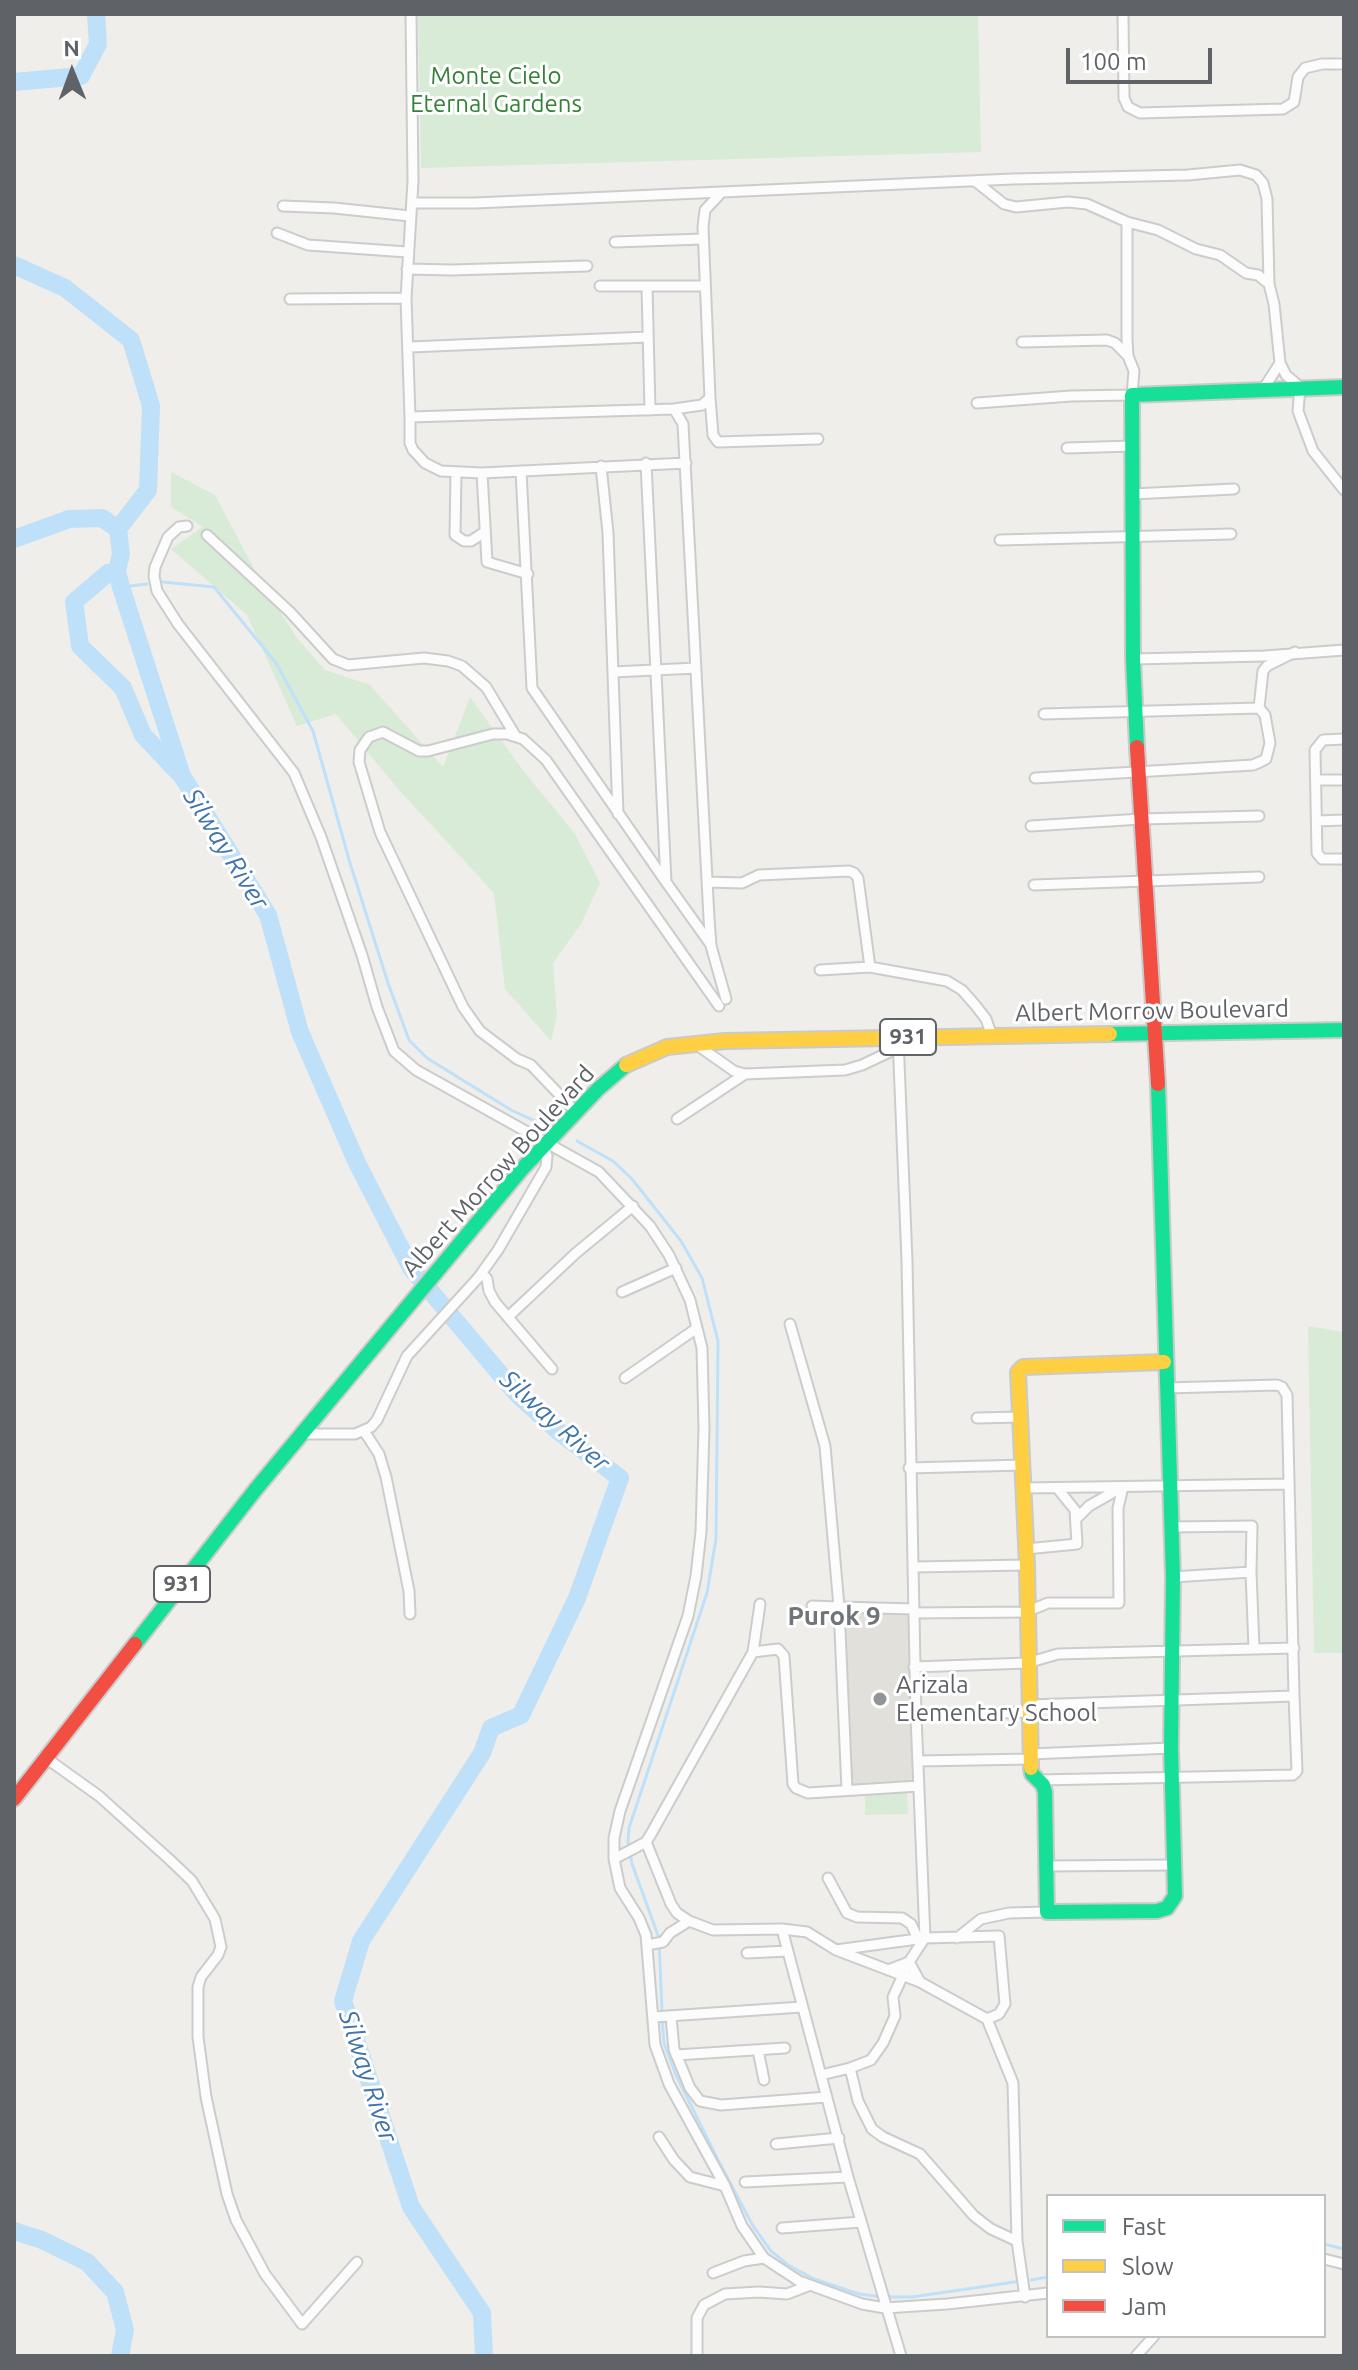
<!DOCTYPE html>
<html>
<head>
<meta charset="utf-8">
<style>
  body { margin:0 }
  #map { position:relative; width:1358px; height:2370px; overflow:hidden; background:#efeeea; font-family:Ubuntu,sans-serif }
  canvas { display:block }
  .frame { position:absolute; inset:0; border:16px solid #5f6368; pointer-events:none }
  .legend { position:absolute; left:1046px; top:2194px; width:280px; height:144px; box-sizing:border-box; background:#fff; border:2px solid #bfc1c3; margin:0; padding:10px 14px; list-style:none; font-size:24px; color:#5f6368 }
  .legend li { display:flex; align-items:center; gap:16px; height:40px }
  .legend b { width:40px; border:2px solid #bfc1c3 }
  .north { position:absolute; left:32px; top:32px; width:80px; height:80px; -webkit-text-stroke:6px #fff; paint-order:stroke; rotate:359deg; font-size:22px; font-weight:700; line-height:32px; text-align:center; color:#5f6368 }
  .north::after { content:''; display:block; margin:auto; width:28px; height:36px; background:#5f6368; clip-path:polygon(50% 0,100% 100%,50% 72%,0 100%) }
  .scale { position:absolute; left:1066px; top:48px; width:146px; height:36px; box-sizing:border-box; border:4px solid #5f6368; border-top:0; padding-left:10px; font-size:24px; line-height:28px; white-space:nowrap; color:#5f6368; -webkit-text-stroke:6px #fff; paint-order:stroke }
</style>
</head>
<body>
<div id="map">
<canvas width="1358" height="2370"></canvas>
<div class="frame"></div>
<ul class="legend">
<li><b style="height:10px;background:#16e098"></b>Fast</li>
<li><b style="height:10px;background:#ffcf43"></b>Slow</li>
<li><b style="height:10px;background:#f24e42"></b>Jam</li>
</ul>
<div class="north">N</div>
<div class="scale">100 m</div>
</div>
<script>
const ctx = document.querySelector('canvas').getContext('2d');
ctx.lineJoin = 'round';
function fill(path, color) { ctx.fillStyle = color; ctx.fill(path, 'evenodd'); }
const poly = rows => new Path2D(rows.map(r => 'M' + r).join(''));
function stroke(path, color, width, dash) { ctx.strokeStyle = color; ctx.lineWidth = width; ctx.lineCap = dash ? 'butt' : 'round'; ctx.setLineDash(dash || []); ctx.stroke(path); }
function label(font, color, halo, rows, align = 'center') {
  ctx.font = font + ' Ubuntu,sans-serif'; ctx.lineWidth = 6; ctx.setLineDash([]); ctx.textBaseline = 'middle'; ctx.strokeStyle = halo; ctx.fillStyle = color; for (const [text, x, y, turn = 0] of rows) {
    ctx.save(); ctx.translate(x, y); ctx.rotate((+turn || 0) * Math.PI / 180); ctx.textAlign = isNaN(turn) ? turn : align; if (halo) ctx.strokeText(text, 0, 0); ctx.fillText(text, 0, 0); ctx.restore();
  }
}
const education = poly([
  [910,1613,916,1783,851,1785,842,1614]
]);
const green = poly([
  [418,14,978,14,981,152,421,168],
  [171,472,215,495,261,582,297,638,325,670,370,685,443,767,470,697,522,769,575,834,600,883,581,924,553,963,557,1015,551,1041,505,989,494,893,399,790,336,714,297,726,247,615,171,549,203,527,171,507],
  [1308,1326,1344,1332,1344,1653,1314,1653],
  [907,1791,908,1814,865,1815,865,1792]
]);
const stream = poly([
  [163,582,214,587,276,663,313,731,350,863,388,983,409,1040,427,1058,511,1110,546,1126],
  [121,587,147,584],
  [577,1141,613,1161,632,1179,681,1241,702,1278,718,1341,716,1539,707,1593,629,1828,628,1842,632,1864,659,1938,662,2013],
  [662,2020,664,2043,676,2075,718,2160,753,2226,771,2251,788,2265,814,2279,859,2294,883,2297,912,2297,1021,2281],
  [1324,2244,1344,2249],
  [1031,2280,1048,2277]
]);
const river = poly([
  [14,82,81,76,98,44,96,14],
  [14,265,65,288,131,340,151,406,148,490,118,529],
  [14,539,69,519,102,518,118,529,121,554,117,571,121,587,182,776,268,915,300,1032,357,1163,411,1268,517,1394,558,1431,620,1478,577,1598,521,1715,491,1728,482,1753,361,1941,343,2001,411,2207,482,2313,484,2356],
  [117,571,108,573,74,602,80,646,123,688,143,735,179,773],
  [14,2231,42,2240,87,2262,115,2292,125,2330,120,2356]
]);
const street = poly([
  [411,14,413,181,406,298,410,417,674,409,683,424,709,918,711,946,726,999],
  [1123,14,1124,98,1128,107,1140,113,1283,109,1294,102,1298,77,1305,68,1322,64,1344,64],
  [975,181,1004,204,1016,207,1068,202,1087,204,1127,222,1158,230,1196,249,1220,255,1246,273,1258,275,1269,284,1274,304,1280,363,1264,388],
  [412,203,475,203,722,192],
  [283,206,334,208,410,216],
  [277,233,308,245,407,252],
  [615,242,703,239],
  [407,269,452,270,587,266],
  [600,286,704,286],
  [647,287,650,410],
  [290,299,406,298],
  [1022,342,1107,340,1115,343,1128,356],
  [410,347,648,337],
  [1280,363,1286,375,1300,387,1298,411,1313,451,1344,490],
  [710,398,713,435,718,442,818,439],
  [977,403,1071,396,1132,395,1134,371,1128,356,1127,340,1127,222],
  [674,409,702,405,710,398,703,227,705,210,722,192,1013,179,1188,175,1240,170,1256,175,1263,183,1267,199,1269,284],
  [410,417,410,443,413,450,425,463,441,471,482,473,686,463],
  [1067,448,1132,446],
  [646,463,666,882,711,945],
  [601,466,608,533,618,814],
  [521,471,532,688,666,882],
  [456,473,455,535,464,541,471,541,483,533],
  [482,473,487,562,528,574],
  [1133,494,1234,489],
  [187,526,179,527,168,537,155,567,154,576,157,591,178,624,294,773,321,837,362,955,377,1007,394,1051,416,1070,599,1172,650,1226,669,1255,690,1300,702,1348,704,1428,701,1532,696,1576,688,1616,620,1811,614,1838,614,1859,620,1888,639,1918,646,1935,655,2045,669,2084,725,2186,742,2226,764,2258,799,2281,862,2304,885,2308,947,2304,1048,2293],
  [207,535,290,612,333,659,348,665,424,658,448,661,462,666,486,687,515,735],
  [1000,540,1231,534],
  [1133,659,1265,656,1344,650],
  [613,672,696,668],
  [1044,714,1259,708],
  [1344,739,1323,740,1315,750,1317,853,1322,859,1344,859],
  [1035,778,1253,765,1260,762,1266,759,1270,743,1265,715,1259,708,1263,671,1267,666,1295,652],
  [1316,780,1344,780],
  [1317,821,1344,820],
  [1031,826,1141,819,1259,816],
  [707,882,742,883,759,875,849,871,854,873,858,878,870,967],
  [1034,885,1259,877],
  [820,970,870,967,947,981,962,990,976,1006,986,1019,992,1036],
  [697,1045,734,1071,745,1074,845,1070,862,1065,898,1048],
  [576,1112,531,1065,517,1059,480,1031,463,1007,380,832,359,762,360,750,369,737,383,732,419,751,428,751,493,734,507,734,523,739,546,760,719,1006],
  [677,1119,745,1074],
  [482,1273,487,1279,489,1291,495,1302,552,1369],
  [622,1292,676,1268],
  [508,1317,576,1253,633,1206],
  [790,1324,825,1446,839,1607,914,1609],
  [625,1378,697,1328],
  [977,1418,1021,1417],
  [364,1431,379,1454,386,1477,409,1591,410,1614],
  [302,1434,355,1434,371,1427,377,1420,407,1356,478,1278,498,1250,546,1167,547,1156,543,1146],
  [909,1468,1023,1465],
  [1024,1488,1289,1484],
  [1077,1518,1089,1506,1117,1490],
  [1170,1527,1252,1526,1251,1572],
  [1026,1549,1077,1544,1075,1510,1057,1488],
  [914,1567,1027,1565],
  [1173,1577,1251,1572,1254,1648],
  [812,1606,839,1607,847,1790],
  [914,1613,1026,1612,1048,1603,1119,1603,1118,1508,1123,1487],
  [753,1652,760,1604],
  [914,1667,1027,1663,1058,1654,1294,1648],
  [1030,1705,1294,1696,1287,1395,1282,1387,1277,1385,1166,1388],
  [916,1716,1030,1712],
  [1031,1754,1171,1748],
  [46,1758,99,1796,169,1859,192,1881,215,1919,221,1947,218,1955,201,1977,198,1987,198,2037,206,2097,227,2194,236,2220,265,2274,302,2324,357,2262],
  [918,1761,1031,1759],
  [1038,1780,1293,1775,1297,1771,1294,1696],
  [646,1842,671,1904,677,1913,689,1921,713,1930,782,1929,807,1932,836,1950,920,1982,987,2019,999,2014,1005,2004,999,1936,925,1938],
  [614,1859,646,1842,651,1834,753,1652,778,1649,784,1656,793,1784,796,1788,808,1793,919,1786],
  [1047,1866,1173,1865],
  [828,1878,847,1913,857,1917,902,1918,911,1924,918,1939],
  [782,1929,848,2177,901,2356],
  [957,1938,981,1919,1009,1913,1047,1912],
  [647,1945,663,1942,670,1933,689,1921],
  [836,1950,925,1938,916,1716,907,1261,898,1037],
  [747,1953,788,1951],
  [888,1970,909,1962,920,1982],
  [653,2017,802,2007],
  [671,2017,674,2049,690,2088,700,2101,721,2105,827,2097],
  [987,2019,1013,2083,1017,2241,1025,2297],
  [758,2050,764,2080],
  [676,2055,785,2048],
  [850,2068,871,2060,883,2043,895,2016,893,1997,909,1962,924,1939],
  [821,2075,850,2068,858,2101,872,2129,883,2137,920,2154,974,2216,991,2229,1017,2241],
  [659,2137,674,2160,690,2177,725,2186],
  [776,2144,839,2138],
  [745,2182,848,2177],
  [782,2228,861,2222],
  [1324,2259,1344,2264],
  [713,2273,744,2261,764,2258],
  [697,2356,697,2318,704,2305,725,2294,759,2292,787,2294,808,2286],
  [1136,2356,1154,2336]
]);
const fast = poly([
  [1137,747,1133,659,1132,395,1344,387],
  [1110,1034,1344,1030],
  [135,1644,256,1489,521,1170,598,1089,626,1065],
  [1031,1768,1032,1774,1043,1785,1045,1792,1047,1912,1157,1911,1167,1908,1175,1896,1171,1748,1173,1577,1158,1084]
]);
const slow = poly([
  [626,1065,667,1047,725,1041,1110,1034],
  [1031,1768,1027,1565,1018,1372,1023,1367,1164,1362]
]);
const jam = poly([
  [1137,747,1158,1084],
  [14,1799,135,1644]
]);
const markers = [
  [880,1699,8,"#919496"]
];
const shields = [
  [908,1037,56],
  [182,1584,56]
];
const shieldNames = [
  ["931",908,1037],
  ["931",182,1584]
];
const parkNames = [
  ["Monte Cielo",496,76],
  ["Eternal Gardens",496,104]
];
const streetNames = [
  ["Albert Morrow Boulevard",1152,1011,-1],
  ["Albert Morrow Boulevard",498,1171,-48]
];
const poiNames = [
  ["Arizala",896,1685],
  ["Elementary School",896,1713]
];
const waterNames = [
  ["Silway River",226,849,58],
  ["Silway River",555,1421,42],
  ["Silway River",368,2076,72]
];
const neighbourhoodNames = [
  ["Purok 9",834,1616]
];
fill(education, '#e2e0da');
fill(green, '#d8ebd6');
stroke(stream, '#bfe0f9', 3);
stroke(river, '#bfe0f9', 18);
stroke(street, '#cbcccc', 13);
stroke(fast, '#cacacb', 18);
stroke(slow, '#cacacb', 18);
stroke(jam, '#cacacb', 18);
stroke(street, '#fdfcfc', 9);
stroke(fast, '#16e098', 14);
stroke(slow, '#ffcf43', 14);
stroke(jam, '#f24e42', 14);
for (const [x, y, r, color] of markers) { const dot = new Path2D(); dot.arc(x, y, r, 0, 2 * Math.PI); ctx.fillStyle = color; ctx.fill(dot); stroke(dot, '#fff', 3); }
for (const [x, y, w] of shields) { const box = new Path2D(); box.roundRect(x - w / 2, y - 18, w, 36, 6); ctx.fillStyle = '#fff'; ctx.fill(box); stroke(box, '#5f6368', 2); }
label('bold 22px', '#5f6368', null, shieldNames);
label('24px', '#348238', '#fff', parkNames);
label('24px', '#5f6368', '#fff', streetNames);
label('24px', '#5f6368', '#fff', poiNames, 'left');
label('italic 26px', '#4174aa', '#fff', waterNames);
label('bold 26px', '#70757a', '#fff', neighbourhoodNames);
</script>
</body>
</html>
